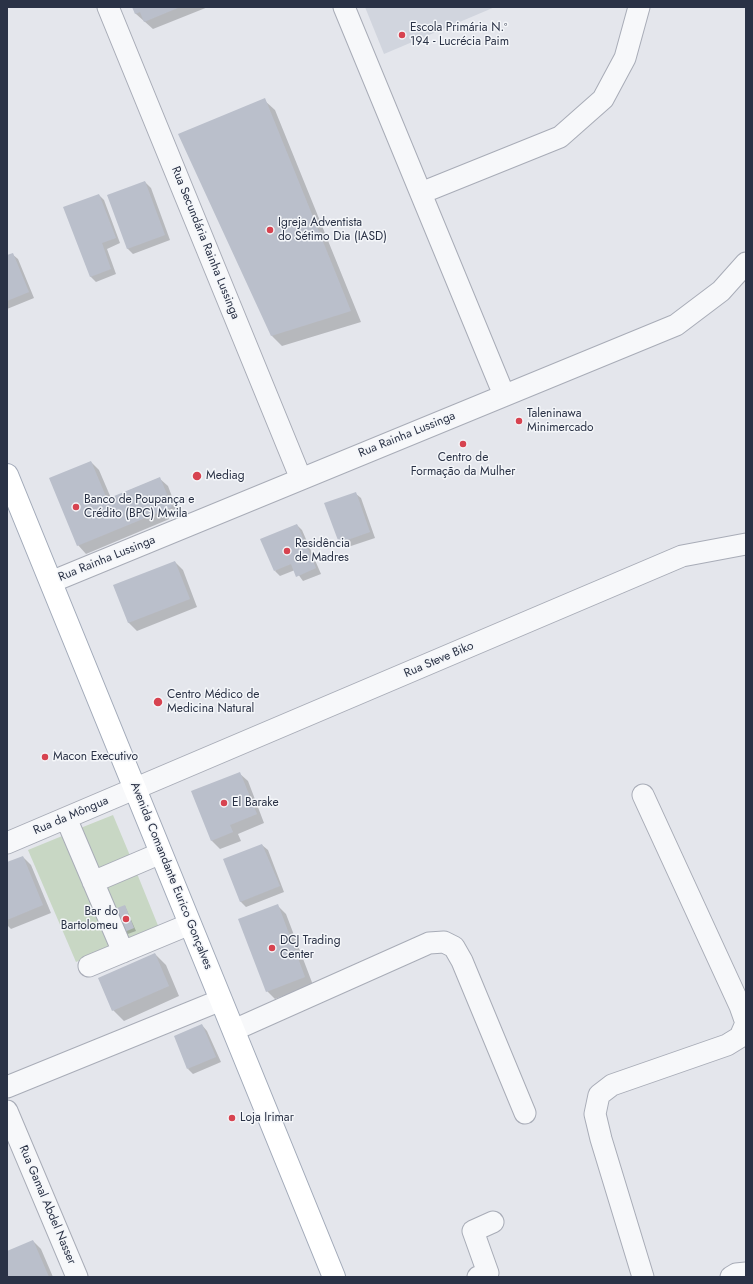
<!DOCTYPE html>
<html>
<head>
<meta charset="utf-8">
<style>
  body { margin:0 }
  #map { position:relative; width:753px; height:1284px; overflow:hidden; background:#e4e6ec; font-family:Jost,sans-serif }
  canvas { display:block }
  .frame { position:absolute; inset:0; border:8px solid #2a3246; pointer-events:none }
</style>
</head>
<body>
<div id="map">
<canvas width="753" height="1284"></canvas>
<div class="frame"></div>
</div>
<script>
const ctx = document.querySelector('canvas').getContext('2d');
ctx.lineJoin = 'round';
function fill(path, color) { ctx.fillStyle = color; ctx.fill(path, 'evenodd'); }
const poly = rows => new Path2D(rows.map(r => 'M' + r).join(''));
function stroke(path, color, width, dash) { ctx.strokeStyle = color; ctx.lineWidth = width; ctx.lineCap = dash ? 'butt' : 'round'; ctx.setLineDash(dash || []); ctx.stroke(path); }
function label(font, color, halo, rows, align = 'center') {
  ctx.font = font + ' Jost,sans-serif'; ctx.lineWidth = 3; ctx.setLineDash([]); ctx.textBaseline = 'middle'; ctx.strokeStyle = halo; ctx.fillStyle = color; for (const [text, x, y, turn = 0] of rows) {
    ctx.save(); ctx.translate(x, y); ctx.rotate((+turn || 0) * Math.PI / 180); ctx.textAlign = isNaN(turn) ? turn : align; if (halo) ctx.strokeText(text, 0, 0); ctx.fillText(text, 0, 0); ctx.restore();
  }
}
const built = poly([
  [365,7,495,7,384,54]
]);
const green = poly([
  [113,815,131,858,97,873,78,829],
  [67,834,114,946,76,962,28,850],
  [136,871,159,928,125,942,102,885]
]);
const shadow = poly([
  [133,7,208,7,153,29,136,14],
  [264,100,275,110,361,322,282,346,272,336],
  [145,182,151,188,170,240,133,254,127,248],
  [99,195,104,200,120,243,107,249,116,274,96,282,90,276],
  [12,254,18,259,34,298,7,309,7,256],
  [91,462,99,470,111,498,159,478,168,486,179,515,86,554,78,545],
  [355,493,361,498,375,538,345,548,340,543,326,504],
  [297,525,302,530,321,574,303,581,295,570,280,576,275,571],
  [175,562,183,570,197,607,137,631,128,622],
  [239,773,248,781,264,823,238,834,241,841,220,849,212,841,192,792],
  [262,845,268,850,284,892,246,907,241,902,224,860],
  [23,857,31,865,51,913,11,929,7,925,7,863],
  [277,905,286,914,313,985,275,999,267,991],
  [125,906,136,931,125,935],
  [155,954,166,965,179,996,124,1021,113,1010],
  [202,1025,207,1031,221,1062,193,1074,188,1069],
  [33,1241,41,1249,53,1277,7,1277,7,1252]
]);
const building = poly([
  [132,7,180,7,144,22,140,12,135,14],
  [265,98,351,311,271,336,178,134],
  [145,181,165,235,127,249,107,195],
  [99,194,116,238,102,243,111,269,90,277,63,207],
  [13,253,29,292,7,301,7,255],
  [91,461,107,499,160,477,172,507,77,546,49,478],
  [356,492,370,532,339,543,324,503],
  [297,524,316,568,296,577,291,564,274,571,260,539],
  [175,561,190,599,128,623,113,585],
  [240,772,257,814,230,825,233,832,211,841,191,791],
  [262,844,280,886,240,902,223,859],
  [23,856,43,905,7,920,7,862],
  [278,904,305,977,266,992,238,919],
  [125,905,134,928,122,933,112,910],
  [155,953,169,986,112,1011,98,978],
  [202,1024,216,1057,187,1069,174,1036],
  [33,1240,49,1277,7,1277,7,1251]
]);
const minor = poly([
  [108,7,301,479],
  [344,7,504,395],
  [421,193,560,137,603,99,625,58,639,7],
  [51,582,676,325,721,291,746,263],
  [643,795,740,1006,746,1023,740,1037,727,1045,612,1085,599,1095,595,1114,601,1139,643,1277],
  [66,818,123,952],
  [7,843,682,556,746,544],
  [93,882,161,853],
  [89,966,190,924],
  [234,1030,429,943,444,942,454,947,462,961,525,1113],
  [7,1087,221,1000],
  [7,1111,77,1277],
  [478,1277,488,1273,473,1231,493,1222],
  [731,1277,736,1274,746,1273]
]);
const major = poly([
  [7,475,334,1277]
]);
const markers = [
  [402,35,4,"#d74350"],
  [270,230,4,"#d74350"],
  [519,421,4,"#d74350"],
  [463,444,4,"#d74350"],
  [197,476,5,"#d74350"],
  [76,507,4,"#d74350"],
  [287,551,4,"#d74350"],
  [158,702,5,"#d74350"],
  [45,757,4,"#d74350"],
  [224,803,4,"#d74350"],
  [126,919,4,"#d74350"],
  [272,948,4,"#d74350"],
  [232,1118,4,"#d74350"]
];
const poiNames = [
  ["Escola Primária N.º",410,28],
  ["194 - Lucrécia Paim",410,42],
  ["Igreja Adventista",278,223],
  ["do Sétimo Dia (IASD)",278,237],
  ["Taleninawa",527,414],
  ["Minimercado",527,428],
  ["Centro de",463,458,"center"],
  ["Formação da Mulher",463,472,"center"],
  ["Mediag",206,476],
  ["Banco de Poupança e",84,500],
  ["Crédito (BPC) Mwila",84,514],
  ["Residência",295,544],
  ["de Madres",295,558],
  ["Centro Médico de",167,695],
  ["Medicina Natural",167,709],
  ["Macon Executivo",53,757],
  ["El Barake",232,803],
  ["Bar do",118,912,"right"],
  ["Bartolomeu",118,926,"right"],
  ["DCJ Trading",280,941],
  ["Center",280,955],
  ["Loja Irimar",240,1118]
];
const streetNames = [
  ["Rua Secundária Rainha Lussinga",205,243,68],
  ["Rua Rainha Lussinga",407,435,-22],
  ["Rua Rainha Lussinga",107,559,-22],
  ["Rua Steve Biko",439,660,-23],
  ["Rua da Môngua",71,816,-23],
  ["Avenida Comandante Eurico Gonçalves",171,876,68],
  ["Rua Gamal Abdel Nasser",47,1205,67]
];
fill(built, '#d1d5de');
fill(green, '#c8d7c4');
fill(shadow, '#0003');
fill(building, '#babfcb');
stroke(minor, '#a8acb7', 23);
stroke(major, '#a2aab9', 24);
stroke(minor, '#f7f8fa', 21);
stroke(major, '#fff', 22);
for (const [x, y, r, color] of markers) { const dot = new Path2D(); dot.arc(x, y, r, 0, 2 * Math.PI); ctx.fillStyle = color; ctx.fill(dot); stroke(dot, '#f4f6f9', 1.5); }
label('12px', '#2a3246', '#f4f6f9', poiNames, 'left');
label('12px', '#2a3246', '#f4f6f9', streetNames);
</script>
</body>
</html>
